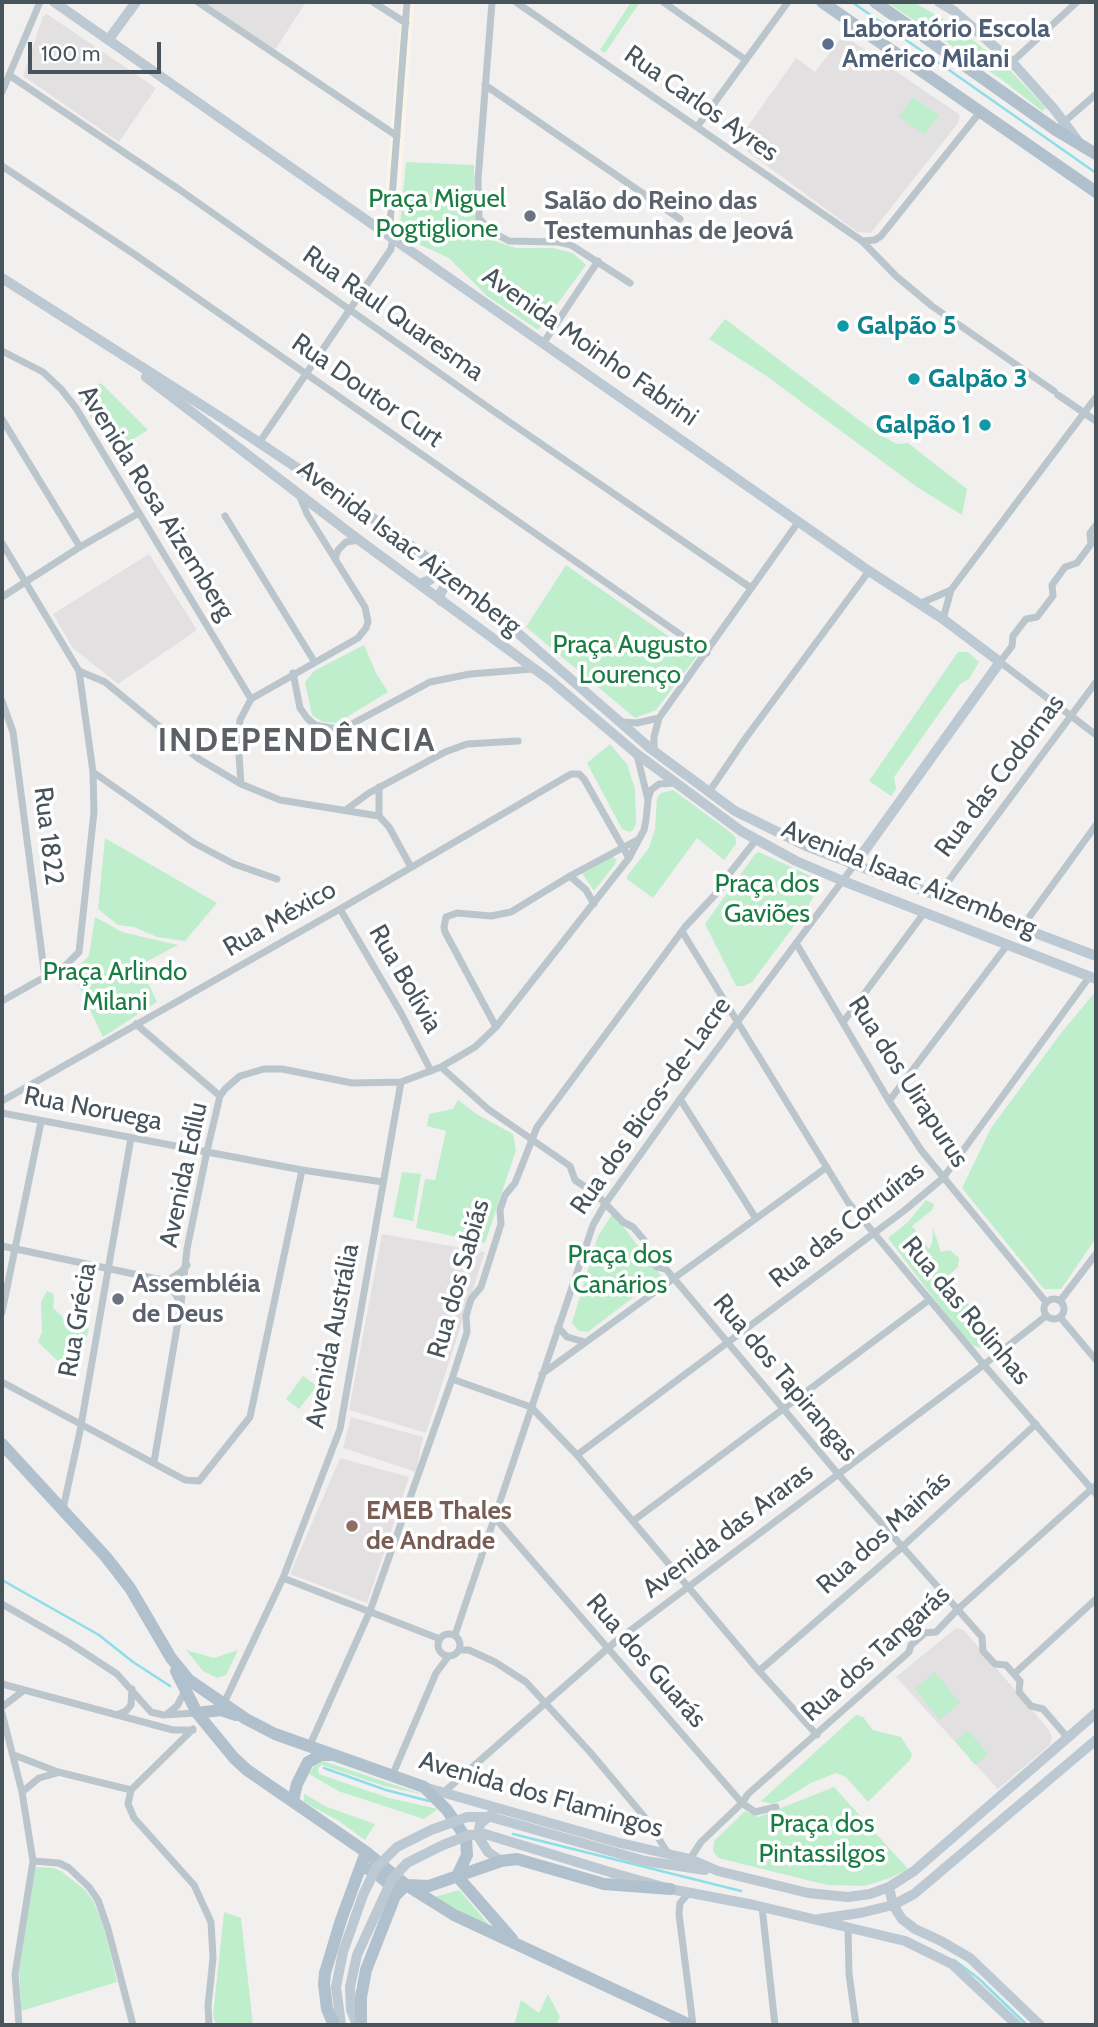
<!DOCTYPE html>
<html>
<head>
<meta charset="utf-8">
<style>
  body { margin:0 }
  #map { position:relative; width:1098px; height:2027px; overflow:hidden; background:#f2efef; font-family:Cabin,sans-serif }
  canvas { display:block }
  .frame { position:absolute; inset:0; border:4px solid #48545c; pointer-events:none }
  .scale { position:absolute; left:28px; top:42px; width:133px; height:32px; box-sizing:border-box; border:4px solid #48545c; border-top:0; padding-left:9px; font-size:21px; line-height:24px; white-space:nowrap; color:#48545c; -webkit-text-stroke:5px #fff; paint-order:stroke }
</style>
</head>
<body>
<div id="map">
<canvas width="1098" height="2027"></canvas>
<div class="frame"></div>
<div class="scale">100 m</div>
</div>
<script>
const ctx = document.querySelector('canvas').getContext('2d');
ctx.lineJoin = 'round';
function fill(path, color) { ctx.fillStyle = color; ctx.fill(path, 'evenodd'); }
const poly = rows => new Path2D(rows.map(r => 'M' + r).join(''));
function stroke(path, color, width, dash) { ctx.strokeStyle = color; ctx.lineWidth = width; ctx.lineCap = dash ? 'butt' : 'round'; ctx.setLineDash(dash || []); ctx.stroke(path); }
function label(font, color, halo, rows, align = 'center') {
  ctx.font = font + ' Cabin,sans-serif'; ctx.lineWidth = 7; ctx.setLineDash([]); ctx.textBaseline = 'middle'; ctx.strokeStyle = halo; ctx.fillStyle = color; for (const [text, x, y, turn = 0] of rows) {
    ctx.save(); ctx.translate(x, y); ctx.rotate((+turn || 0) * Math.PI / 180); ctx.textAlign = isNaN(turn) ? turn : align; if (halo) ctx.strokeText(text, 0, 0); ctx.fillText(text, 0, 0); ctx.restore();
  }
}
const commercial = poly([
  [402,2,414,2,398,224,383,217]
]);
const education = poly([
  [205,2,306,2,275,50],
  [47,14,156,88,119,142,23,76,43,16],
  [843,35,960,115,958,123,871,233,857,232,747,151,749,144,741,136,796,58,815,72],
  [149,554,197,630,118,684,73,648,53,614],
  [382,1234,485,1252,426,1433,349,1410],
  [351,1417,423,1437,416,1472,343,1448],
  [340,1458,409,1477,367,1603,290,1574],
  [956,1628,964,1630,1048,1729,1052,1737,1050,1745,998,1789,896,1677]
]);
const green = poly([
  [631,2,640,2,605,53,600,50],
  [887,2,913,2,954,25,1008,68,1046,108,1042,111,1001,79],
  [913,97,939,115,924,135,899,116],
  [406,162,474,165,474,213,488,236,495,241,516,248,553,248,573,253,586,265,538,330,487,296,449,258,399,235],
  [725,319,875,432,897,444,908,443,967,489,962,515,917,487,765,375,709,339],
  [101,383,148,430,112,452,80,400,84,393],
  [566,565,697,656,656,710,635,718,526,627],
  [364,645,376,673,388,692,337,723,323,722,312,715,305,682,314,671],
  [958,652,968,652,979,662,969,679,960,684,894,777,896,789,891,796,869,781],
  [610,744,627,764,635,789,636,824,633,830,630,832,622,829,587,763],
  [673,790,730,832,736,838,736,844,724,860,697,838,653,898,627,879,627,876,649,848,655,829,657,798,661,793],
  [105,838,217,903,185,941,157,937,134,927,118,925,98,909],
  [759,852,819,880,819,886,806,910,752,982,744,986,736,986,705,924,755,854],
  [613,856,616,860,615,864,594,891,582,873],
  [95,917,122,932,178,945,140,965,157,1002,103,1037,72,972,89,956],
  [1096,991,1096,1238,1061,1289,1044,1289,962,1188,991,1128,1061,1033],
  [458,1100,478,1115,513,1134,516,1150,485,1243,416,1228,425,1179,435,1180,446,1131,427,1126,429,1114,453,1109],
  [402,1172,421,1174,413,1221,393,1217],
  [926,1200,934,1204,932,1210,912,1226,929,1249,932,1243,933,1228,941,1252,950,1250,959,1258,958,1267,948,1276,979,1319,981,1348,972,1345,960,1333,888,1238,908,1222],
  [613,1213,661,1276,588,1332,579,1331,572,1323,598,1236],
  [47,1291,54,1294,53,1308,62,1316,67,1328,89,1328,81,1361,65,1368,38,1342,42,1332,41,1302],
  [303,1376,317,1386,299,1409,286,1399],
  [186,1650,214,1658,238,1650,226,1675,217,1678,203,1671],
  [935,1672,960,1703,940,1720,915,1689],
  [856,1715,863,1717,873,1730,901,1737,912,1754,910,1760,868,1802,846,1777,836,1773,811,1783,785,1799,772,1804,761,1801],
  [968,1730,988,1754,975,1765,955,1741],
  [317,1761,323,1761,425,1795,384,1786,322,1765,318,1768,319,1774,389,1798,438,1809,424,1819,338,1791,309,1774],
  [834,1787,908,1869,890,1878,864,1886,827,1885,718,1858,713,1851,714,1841,745,1811,758,1817],
  [304,1794,327,1807,375,1824,365,1840,339,1821,304,1802],
  [35,1867,54,1868,61,1871,85,1890,94,1902,104,1928,117,1982,21,2011,19,1970],
  [459,1890,495,1932,434,1897],
  [224,1912,241,1918,253,2025,216,2025,213,2016],
  [548,1994,560,2017,556,2025,514,2025,521,2000,539,2013]
]);
const stream = poly([
  [852,2,1096,173],
  [2,1580,99,1635,133,1662,170,1686],
  [324,1768,386,1790,429,1801],
  [513,1834,741,1891],
  [954,1960,978,1978,1027,2025]
]);
const street = poly([
  [198,2,397,136],
  [373,2,406,23],
  [492,2,478,180,479,218,490,231,509,241,558,242,571,245,630,283],
  [516,2,862,241,896,276,932,306,1054,391],
  [663,2,746,60],
  [1012,62,1077,2],
  [9,75,180,190,492,410,751,588],
  [485,85,680,219],
  [2,92,40,2],
  [1062,124,1096,94],
  [697,127,788,2],
  [2,166,134,254,707,653],
  [863,241,875,240,881,236,980,112],
  [544,342,598,261],
  [2,351,43,372,61,389,76,408,251,699],
  [1058,395,1096,421],
  [2,419,80,547],
  [259,443,391,249,393,238,390,224,407,2],
  [225,516,314,661],
  [1096,525,1090,533,1091,544,1077,563,1065,567,1052,585,1053,596,1037,617,1026,619,1013,636,1012,646,1000,662,1096,735],
  [2,543,79,671,93,772,94,812,79,952,66,965,2,1001],
  [335,559,338,550,346,542,359,540],
  [2,597,80,547,139,513],
  [919,604,951,590],
  [943,619,951,590,1096,397],
  [79,671,105,682,199,759,241,784,280,800,379,816,389,827,411,867],
  [293,673,300,708,307,718,315,725,337,729,350,725,430,682,470,674,533,669],
  [2,701,13,732,45,978],
  [622,722,637,723,659,718],
  [654,751,654,737,659,718,799,521],
  [93,772,194,843,234,864,277,879],
  [241,784,238,740,240,720,251,699,358,638,366,628,368,622,365,607,307,514,300,497],
  [709,792,745,739,869,571],
  [648,799,651,790,659,784,676,783],
  [347,809,369,793,445,752,467,744,518,741],
  [379,816,379,787],
  [570,876,586,890,594,904],
  [938,895,1096,682],
  [340,909,401,1013,431,1071],
  [1022,927,1096,825],
  [683,933,848,1202,984,1365,1096,1494],
  [796,943,889,1101,921,1150,1046,1302],
  [844,1021,924,913],
  [136,1024,220,1096],
  [496,1027,445,932,444,927,446,917,457,913,491,916,511,912,570,876,639,839],
  [441,1067,488,1109,570,1166,575,1180,597,1195,623,1222,633,1227,644,1240,646,1253,657,1267,666,1269,838,1474,982,1637,983,1651,995,1664,1006,1665,1020,1681,1019,1692,1031,1706,1043,1709,1068,1738],
  [680,1099,755,1217],
  [2,1101,340,909,571,774,579,774,584,779,629,858],
  [889,1101,1008,944],
  [2,1113,302,1170,383,1182],
  [2,1246,167,1281,181,1303],
  [167,1281,181,1272,187,1265],
  '1044 1309a10 10 0 1 1 20 0a10 10 0 1 1-20 0Z',
  [1060,1301,1096,1254],
  [2,1312,41,1122],
  [1060,1317,1096,1360],
  [558,1327,567,1337,585,1342],
  [542,1374,827,1167],
  [452,1379,531,1407,577,1455,759,1671,817,1735],
  [2,1382,185,1480,199,1481,250,1417,302,1170],
  [577,1455,905,1210,943,1178,1090,976],
  [154,1462,181,1304,187,1249,207,1151,220,1096,225,1089,240,1076,264,1069,282,1069,352,1083,401,1082,441,1067,475,1047,496,1027,629,858,644,830,646,820,648,800,637,755],
  [63,1509,80,1431,131,1138],
  [495,1518,742,1803,755,1812,776,1807],
  [633,1521,929,1300],
  [283,1578,440,1639],
  [2,1604,68,1642,117,1674,151,1712,163,1715,197,1713],
  '438 1645a11 11 0 1 1 22 0a11 11 0 1 1-22 0Z',
  [455,1635,593,1225,605,1204,680,1099,855,864],
  [460,1650,469,1650,495,1662,526,1682,590,1752,647,1820,669,1855],
  [759,1671,902,1547,1036,1424],
  [1014,1674,1096,1599],
  [2,1684,173,1730,193,1730],
  [224,1703,283,1578,340,1429,401,1082],
  [2,1707,23,1691],
  [2,1713,22,1792,33,1861,15,1974,19,2025],
  [167,1714,177,1706,185,1691],
  [117,1715,126,1711,131,1705,132,1689],
  [310,1745,370,1611,452,1379,467,1332,466,1316,471,1299,481,1287,501,1224,500,1210,505,1195,515,1183,537,1127,685,927,725,884,729,874,756,840],
  [14,1755,58,1772,131,1790],
  [392,1776,436,1673,448,1657],
  [131,1790,128,1804,134,1818,194,1885,211,1922,213,1958,208,2006,209,2025],
  [131,1790,193,1729],
  [22,1792,39,1778,57,1773],
  [444,1792,615,1642,977,1370,1046,1316],
  [690,1859,701,1842,742,1803,748,1794,909,1652,911,1645,925,1633,936,1632,958,1609,1096,1485],
  [33,1861,59,1863,69,1868,89,1887,98,1900,108,1929,133,2025],
  [689,1893,680,1903,679,1914,693,2025],
  [762,1907,775,2025],
  [848,1928,849,1974,856,2025]
]);
const secondary = poly([
  [54,2,869,571,943,619,1000,662,855,864],
  [939,2,954,11,1012,62,1054,109,1078,141],
  [109,39,136,2],
  [2,278,225,420,383,525,457,580,651,749,735,811,806,846,1096,956],
  [146,377,359,540,551,681,637,754,741,831,796,861,843,881,1096,979],
  [419,584,430,580,436,564],
  [441,601,440,594,445,586,457,580],
  [424,1787,620,1843,690,1859,718,1871,808,1893,848,1897,870,1894,889,1887,914,1871,1096,1713],
  [492,1814,480,1824,478,1836,488,1852,501,1861],
  [645,1861,705,1870],
  [613,1873,670,1889,754,1905,905,1941,952,1964,1017,2025],
  [889,1887,893,1905,902,1919,915,1929,941,1941,970,1958,1040,2025],
  [819,1919,860,1913,893,1905,914,1894,1096,1740],
  [336,1987,341,2025],
  [350,1987,351,2010,357,2025]
]);
const primary = poly([
  [822,2,1096,192],
  [875,2,1056,130,1096,154],
  [2,1444,106,1557,130,1588,171,1658,189,1680,246,1719,275,1734,424,1787,447,1810,466,1838,467,1855,457,1876],
  [176,1671,197,1713,234,1758,247,1770,366,1852,406,1885,454,1915,690,2025],
  [197,1713,221,1710,236,1715],
  [293,1801,297,1784,308,1762,321,1755,333,1755],
  [364,1868,372,1870,388,1883,394,1892],
  [457,1876,512,1939],
  [334,2025,327,2009,324,1984,325,1973,341,1920,366,1852],
  [361,2025,361,1997,366,1970,395,1896,406,1885,429,1886,501,1861,517,1859,604,1884,670,1889]
]);
const secondaryBridge = poly([
  [336,1987,343,1952,363,1895,376,1868,397,1847,431,1830,467,1817,491,1817,645,1861],
  [350,1987,357,1955,392,1879,407,1863,443,1845,469,1835,485,1834,613,1873]
]);
const markers = [
  [828,44,7,"#5c6f8a"],
  [530,216,7,"#6b7280"],
  [843,326,7,"#0f9aa8"],
  [914,379,7,"#0f9aa8"],
  [985,425,7,"#0f9aa8"],
  [118,1299,7,"#6b7280"],
  [352,1526,7,"#8d6e63"]
];
const serviceNames = [
  ["Laboratório Escola",842,29],
  ["Américo Milani",842,59]
];
const streetNames = [
  ["Rua Carlos Ayres",701,104,35],
  ["Rua Raul Quaresma",393,314,35],
  ["Avenida Moinho Fabrini",590,347,35],
  ["Rua Doutor Curt",367,391,35],
  ["Avenida Rosa Aizemberg",156,503,58],
  ["Avenida Isaac Aizemberg",409,548,37],
  ["Rua das Codornas",1000,776,-53],
  ["Rua 1822",48,836,83],
  ["Avenida Isaac Aizemberg",909,879,22],
  ["Rua México",280,919,-30],
  ["Rua Bolívia",405,979,60],
  ["Rua dos Uirapurus",908,1082,57],
  ["Rua dos Bicos-de-Lacre",651,1106,-55],
  ["Rua Noruega",93,1109,11],
  ["Avenida Edilu",184,1175,-78],
  ["Rua das Corruíras",847,1225,-38],
  ["Rua dos Sabiás",459,1279,-74],
  ["Rua das Rolinhas",966,1311,50],
  ["Rua Grécia",78,1320,-80],
  ["Avenida Austrália",333,1336,-79],
  ["Rua dos Tapirangas",785,1378,50],
  ["Avenida das Araras",728,1531,-37],
  ["Rua dos Mainás",884,1533,-42],
  ["Rua dos Tangarás",876,1654,-42],
  ["Rua dos Guarás",646,1661,49],
  ["Avenida dos Flamingos",541,1795,16]
];
const parkNames = [
  ["Praça Miguel",437,199],
  ["Pogtiglione",437,229],
  ["Praça Augusto",630,645],
  ["Lourenço",630,675],
  ["Praça dos",767,884],
  ["Gaviões",767,914],
  ["Praça Arlindo",115,972],
  ["Milani",115,1002],
  ["Praça dos",620,1255],
  ["Canários",620,1285],
  ["Praça dos",822,1824],
  ["Pintassilgos",822,1854]
];
const worshipNames = [
  ["Salão do Reino das",544,201],
  ["Testemunhas de Jeová",544,231],
  ["Assembléia",132,1284],
  ["de Deus",132,1314]
];
const cultureNames = [
  ["Galpão 5",857,326],
  ["Galpão 3",928,379],
  ["Galpão 1",971,425,"right"]
];
const educationNames = [
  ["EMEB Thales",366,1511],
  ["de Andrade",366,1541]
];
const districtNames = [
  ["INDEPENDÊNCIA",297,741]
];
fill(commercial, '#fbf5e9');
fill(education, '#e3e0e1');
fill(green, '#bfeecd');
stroke(stream, '#8ddee9', 2.5);
stroke(street, '#bbc5cc', 7);
stroke(secondary, '#bdc9d2', 10);
stroke(primary, '#b0c1cd', 12);
stroke(secondaryBridge, '#bdc9d2', 10);
for (const [x, y, r, color] of markers) { const dot = new Path2D(); dot.arc(x, y, r, 0, 2 * Math.PI); ctx.fillStyle = color; ctx.fill(dot); stroke(dot, '#fff', 2.5); }
label('bold 26px', '#4e5e75', '#fff', serviceNames, 'left');
label('26px', '#48545c', '#fff', streetNames);
label('26px', '#1a7c42', '#fff', parkNames);
label('bold 26px', '#5b616d', '#fff', worshipNames, 'left');
label('bold 26px', '#0d838f', '#fff', cultureNames, 'left');
label('bold 26px', '#785e54', '#fff', educationNames, 'left');
ctx.letterSpacing = '2px';
label('bold 33px', '#5c6064', '#fff', districtNames);
ctx.letterSpacing = '0px';
</script>
</body>
</html>
